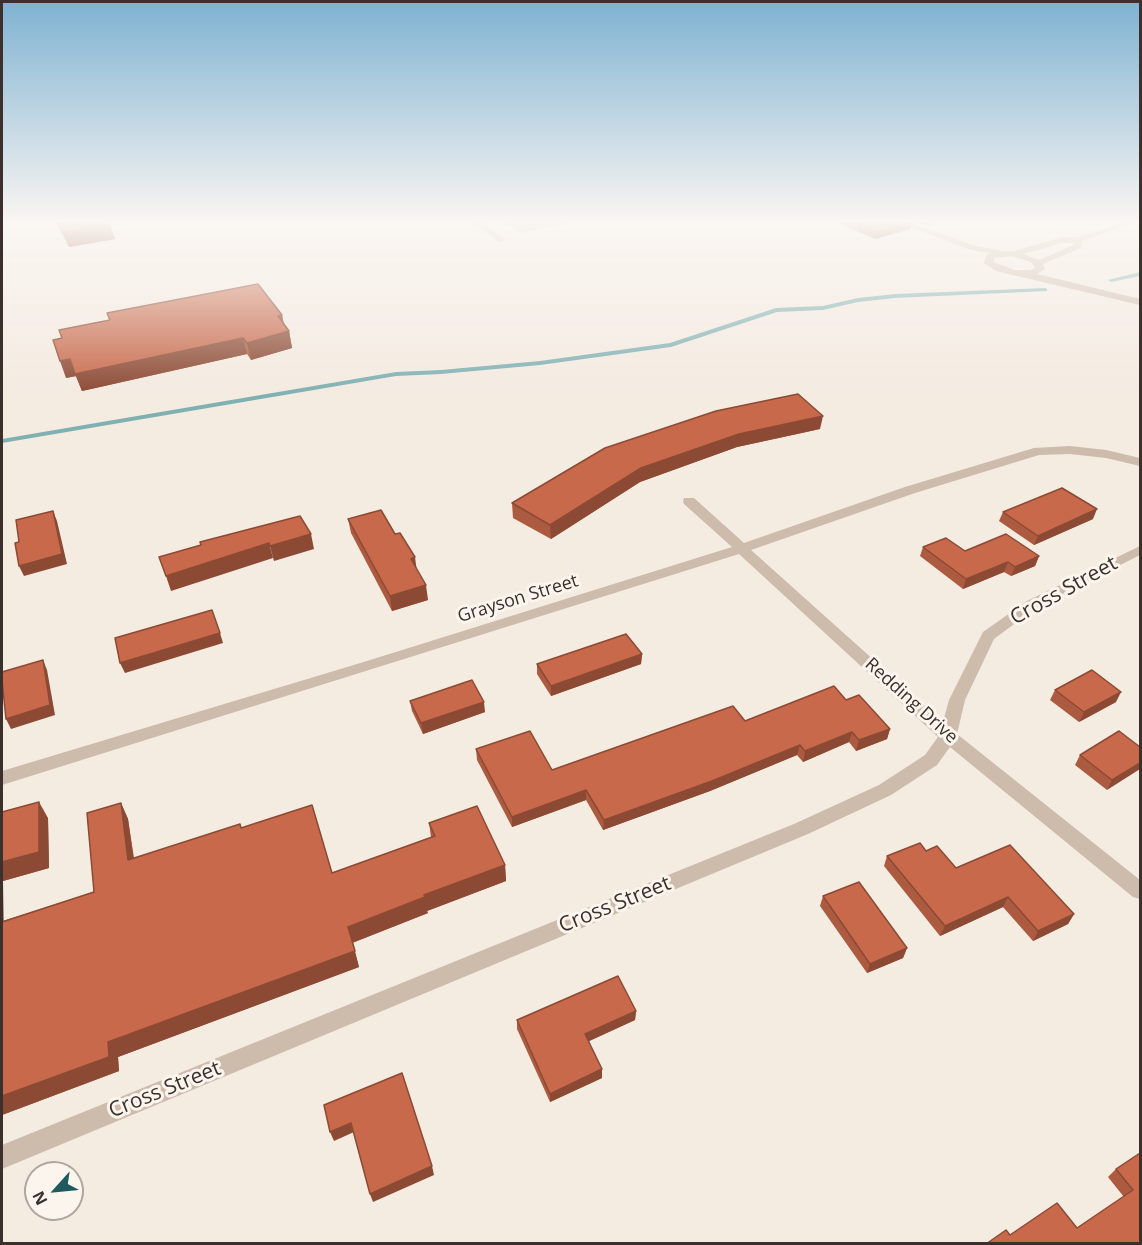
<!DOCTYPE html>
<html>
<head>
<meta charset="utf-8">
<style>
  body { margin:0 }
  #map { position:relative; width:1142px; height:1245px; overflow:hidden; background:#f4ebe1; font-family:"Open Sans",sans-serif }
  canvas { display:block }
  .frame { position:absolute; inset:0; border:3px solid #3b302b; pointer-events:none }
  .north { position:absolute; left:24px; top:1161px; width:60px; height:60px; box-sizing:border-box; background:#fbf5ee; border:2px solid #aea6a0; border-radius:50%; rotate:243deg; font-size:16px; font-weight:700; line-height:24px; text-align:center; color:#3b302b }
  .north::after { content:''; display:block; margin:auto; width:21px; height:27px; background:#1f5a5e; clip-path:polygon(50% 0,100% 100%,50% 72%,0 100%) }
</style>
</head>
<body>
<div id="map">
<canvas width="1142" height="1245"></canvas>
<div class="frame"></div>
<div class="north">N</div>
</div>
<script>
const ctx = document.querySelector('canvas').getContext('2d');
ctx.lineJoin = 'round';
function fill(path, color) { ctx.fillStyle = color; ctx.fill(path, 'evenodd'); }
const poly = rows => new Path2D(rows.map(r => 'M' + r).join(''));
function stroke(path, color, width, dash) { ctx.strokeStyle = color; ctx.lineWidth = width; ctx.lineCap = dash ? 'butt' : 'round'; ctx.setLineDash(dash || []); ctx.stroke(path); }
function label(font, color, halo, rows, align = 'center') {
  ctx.font = font + ' "Open Sans",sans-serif'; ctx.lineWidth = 6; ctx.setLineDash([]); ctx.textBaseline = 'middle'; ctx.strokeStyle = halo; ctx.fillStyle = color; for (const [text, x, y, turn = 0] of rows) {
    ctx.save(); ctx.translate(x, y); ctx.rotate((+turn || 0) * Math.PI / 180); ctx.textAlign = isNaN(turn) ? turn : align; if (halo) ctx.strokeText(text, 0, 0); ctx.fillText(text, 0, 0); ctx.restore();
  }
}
const green = poly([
  [505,222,570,222,521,233]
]);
const stream = poly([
  [1140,272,1140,276,1111,282,1108,280,1140,272],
  [1045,288,1047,289,1047,291,895,298,858,302,823,310,777,312,671,347,540,365,441,374,396,376,2,443,2,439,396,372,441,370,540,361,670,343,776,308,823,306,858,298,895,294,1045,288]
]);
const street = poly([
  [473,222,482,222,506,240,499,242,473,222],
  [897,222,908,222,976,246,1004,251,1014,251,1062,237,1077,237,1125,222,1136,222,1082,241,1081,248,1043,264,1045,269,1037,274,1140,299,1140,305,996,271,984,263,986,256,989,253,971,250,897,222],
  [1062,243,1074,243,1074,245,1039,260,1024,254,1062,243],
  [1012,256,1031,262,1035,268,1030,270,1015,270,994,262,994,258,1012,256],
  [1070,446,1106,450,1140,458,1140,466,1106,458,1070,454,1039,455,915,493,751,550,943,722,949,700,983,632,1027,601,1140,546,1140,555,1037,607,994,639,965,700,957,734,1140,880,1140,899,1133,897,950,747,937,765,891,795,808,834,2,1169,2,1145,794,824,879,785,925,755,938,737,739,554,2,785,2,771,367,661,732,547,684,504,683,501,684,498,694,498,744,543,905,487,1034,448,1070,446]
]);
const wall = poly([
  [56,222,109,222,115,239,69,247],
  [836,222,912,222,910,229,875,239],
  [914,222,939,222,925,225],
  [107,313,282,315,284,324,289,331,292,348,251,360,247,354,82,391,76,376,66,378,109,320],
  [820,429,737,447,640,482,551,539,513,518,512,503,605,448],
  [1003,512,1093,519,1034,545,999,521],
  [348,519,395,534,416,568,428,600,392,611,351,533],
  [923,547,965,551,1039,556,1035,566,1011,576,1004,572,963,589,920,556],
  [642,654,641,664,551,696,537,674,537,664],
  [1055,690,1116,702,1079,722,1050,700],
  [846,700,890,729,887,739,856,751,849,742,803,762,797,755,710,791,603,830,586,800,512,827,477,760,476,749,552,770,745,721],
  [410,701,485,712,423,734,412,711],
  [1140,747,1107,790,1075,765,1080,755],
  [121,803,128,819,134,858,241,828,332,873,431,837,429,823,505,865,506,881,427,911,428,913,352,943,359,967,118,1057,119,1071,2,1115,2,812,48,818,49,868,3,881,3,921,94,892],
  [926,851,956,868,1074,914,1068,924,1033,941,1003,907,940,936,884,866,887,856],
  [823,896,907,948,903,958,867,973,820,906],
  [636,1011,635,1020,589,1041,602,1078,550,1102,517,1029,517,1020],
  [1140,1153,1140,1244,1010,1235,1077,1228,1124,1197,1108,1177,1116,1169]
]);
const shadedWall = poly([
  [912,222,910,229,875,239,876,232],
  [925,222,939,222,925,225],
  [110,224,115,239,69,247,63,232],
  [282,315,285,332,278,316],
  [289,331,292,348,251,360,247,343],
  [243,338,247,354,82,391,75,374],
  [70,359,76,376,66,378,60,361],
  [823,416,820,429,737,447,640,482,551,539,550,525,641,468,739,434],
  [1097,509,1093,519,1034,545,1038,536],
  [53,511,57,521,67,564,24,576,19,566],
  [311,534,314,549,274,561,270,546],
  [269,543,273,558,171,591,166,576],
  [1039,556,1035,566,1011,576,1015,567],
  [415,557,417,572,411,559],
  [1008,562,1004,572,963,589,966,579],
  [426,585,428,600,392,611,390,596],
  [220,633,223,643,125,673,120,663],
  [642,654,641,664,551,696,551,686],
  [43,660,47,670,55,715,11,729,6,719],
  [1121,692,1116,702,1079,722,1084,712],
  [484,702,485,712,423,734,421,723],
  [890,729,887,739,856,751,859,740],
  [852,732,849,742,803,762,805,751],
  [800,745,797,755,710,791,603,830,604,820],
  [1140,763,1140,769,1107,790,1112,780],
  [586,790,586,800,512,827,512,817],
  [39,802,48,818,49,868,3,881,4,940,2,937,2,862],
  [121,803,128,819,136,876,128,860],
  [505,865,506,881,427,911,428,913,352,943,348,927,424,895],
  [1008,897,1003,907,940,936,945,926],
  [1074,914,1068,924,1033,941,1038,931],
  [907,948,903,958,867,973,870,964],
  [355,951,359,967,118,1057,119,1071,2,1115,2,1096,108,1042],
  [636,1011,635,1020,585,1043,585,1034],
  [602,1069,602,1078,550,1102,550,1094],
  [351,1123,354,1132,334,1141,330,1132],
  [432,1166,434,1175,373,1202,370,1194]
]);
const building = poly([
  [58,222,109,222,110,224,63,232,58,222],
  [854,222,912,222,876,232,854,222],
  [258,284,282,315,278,316,289,331,247,343,243,338,75,374,70,359,60,361,53,340,62,338,59,330,110,320,107,313,258,284],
  [798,394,823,416,739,434,641,468,550,525,512,503,605,448,716,411,798,394],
  [1062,488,1097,509,1038,536,1003,512,1062,488],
  [381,510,395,534,400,533,415,557,411,559,426,585,390,596,348,519,381,510],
  [53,511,62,554,19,566,15,543,19,542,16,520,53,511],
  [300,516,311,534,270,546,269,543,166,576,159,557,201,545,200,542,300,516],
  [1006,534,1039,556,1015,567,1008,562,966,579,923,547,946,538,965,551,1006,534],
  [212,610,220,633,120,663,115,638,212,610],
  [626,634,642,654,551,686,537,664,626,634],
  [43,660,50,705,6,719,2,681,2,672,43,660],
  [1092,670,1121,692,1084,712,1055,690,1092,670],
  [472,680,484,702,421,723,410,701,472,680],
  [834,686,846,700,859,695,890,729,859,740,852,732,805,751,800,745,712,781,604,820,586,790,512,817,476,749,530,731,552,770,733,706,745,721,834,686],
  [1119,731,1140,747,1140,763,1112,780,1080,755,1119,731],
  [39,802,39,852,2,862,2,812,39,802],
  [121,803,128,860,240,824,241,828,312,805,332,873,435,836,429,823,477,806,505,865,424,895,425,897,348,927,355,951,108,1042,109,1057,2,1096,2,922,94,892,87,813,121,803],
  [920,843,926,851,937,846,956,868,1010,845,1074,914,1038,931,1008,897,945,926,887,856,920,843],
  [859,882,907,948,870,964,823,896,859,882],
  [618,976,636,1011,585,1034,602,1069,550,1094,517,1020,618,976],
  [402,1073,432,1166,370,1194,351,1123,330,1132,324,1105,402,1073],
  [1140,1153,1140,1244,986,1244,1006,1230,1010,1235,1057,1203,1077,1228,1133,1190,1116,1169,1140,1153]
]);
const streetNames = [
  ["Grayson Street",518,599,-17],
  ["Redding Drive",911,701,42]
];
const nearStreetnames = [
  ["Cross Street",1064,591,-29],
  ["Cross Street",615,905,-22],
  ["Cross Street",165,1090,-22]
];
fill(green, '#b8c4a0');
fill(stream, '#7fb0b2');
fill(street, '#cdbbac');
fill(wall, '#ac5a40');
fill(shadedWall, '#8c4a34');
fill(building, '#c8694b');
stroke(building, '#8c4a34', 1.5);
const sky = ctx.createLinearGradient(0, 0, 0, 396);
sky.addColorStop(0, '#7eb2d2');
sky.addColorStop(0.56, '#faf6f2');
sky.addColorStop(1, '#faf6f200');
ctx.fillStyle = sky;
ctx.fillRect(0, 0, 1142, 396);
label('18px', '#3b302b', '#fbf5ee', streetNames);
label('21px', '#3b302b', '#fbf5ee', nearStreetnames);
</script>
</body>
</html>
